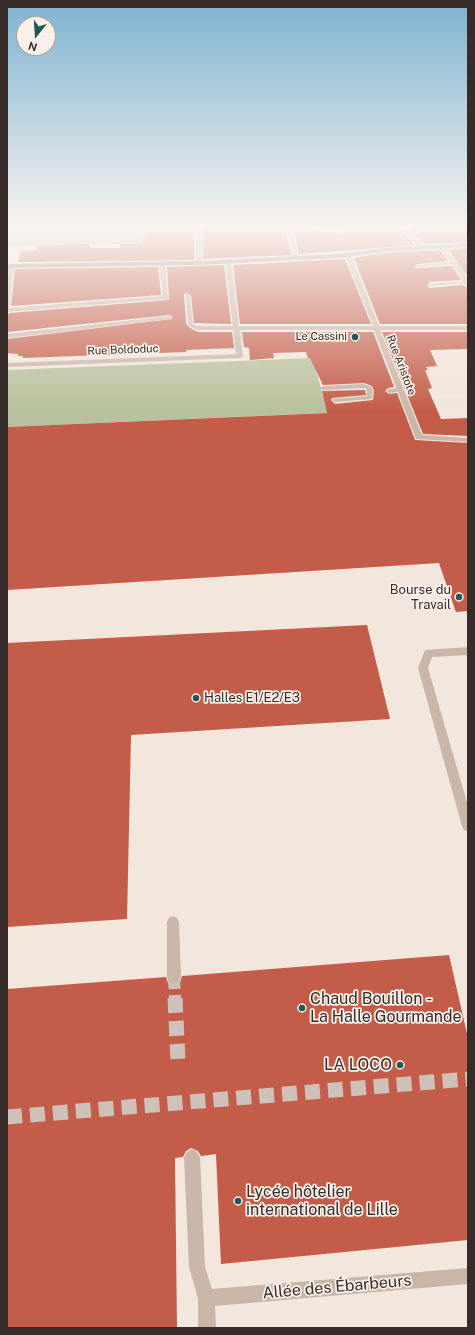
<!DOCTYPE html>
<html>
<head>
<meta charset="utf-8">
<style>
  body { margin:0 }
  #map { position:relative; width:475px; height:1335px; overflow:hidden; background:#f2e6dd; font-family:"Public Sans",sans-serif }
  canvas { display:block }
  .frame { position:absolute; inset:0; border:8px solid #372c29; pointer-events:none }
  .north { position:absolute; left:16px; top:16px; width:40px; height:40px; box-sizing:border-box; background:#f9f1e9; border:1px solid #aba29c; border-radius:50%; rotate:197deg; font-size:11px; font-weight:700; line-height:16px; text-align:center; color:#372c29 }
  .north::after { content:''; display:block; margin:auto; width:14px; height:18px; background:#1f5857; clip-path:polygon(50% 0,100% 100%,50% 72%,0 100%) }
</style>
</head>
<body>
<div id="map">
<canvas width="475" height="1335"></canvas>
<div class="frame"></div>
<div class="north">N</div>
</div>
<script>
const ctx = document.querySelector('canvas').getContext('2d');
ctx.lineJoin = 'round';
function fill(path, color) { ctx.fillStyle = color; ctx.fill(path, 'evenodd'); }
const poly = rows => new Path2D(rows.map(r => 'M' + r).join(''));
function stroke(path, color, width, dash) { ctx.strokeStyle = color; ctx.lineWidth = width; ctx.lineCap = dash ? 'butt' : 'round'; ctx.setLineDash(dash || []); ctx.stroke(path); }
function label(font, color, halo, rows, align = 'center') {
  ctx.font = font + ' "Public Sans",sans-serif'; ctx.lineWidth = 3.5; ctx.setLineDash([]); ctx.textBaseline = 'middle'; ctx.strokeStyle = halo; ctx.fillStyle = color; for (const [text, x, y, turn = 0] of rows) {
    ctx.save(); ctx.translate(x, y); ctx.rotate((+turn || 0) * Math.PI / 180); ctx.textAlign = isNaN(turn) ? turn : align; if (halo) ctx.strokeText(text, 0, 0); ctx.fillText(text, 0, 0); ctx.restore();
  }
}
const green = poly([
  [7,224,146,224,164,238,144,239,143,242,163,254,123,244,7,247],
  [313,358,326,408,345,412,7,427,7,370]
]);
const building = poly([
  [146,224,194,224,194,260,18,262,21,251,37,250,37,246,90,244,90,248,120,248,120,244,143,244,143,239,145,239],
  [203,224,283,224,292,255,203,259],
  [292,224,317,225,320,233,333,232,334,234,378,229,374,224,398,224,414,245,299,254],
  [406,224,466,224,468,242,423,244],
  [468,248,468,277,449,250],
  [440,250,448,261,417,264,414,267,417,268,452,266,461,280,430,282,427,286,430,288,463,285,468,288,468,324,380,324,354,258,384,253],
  [345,259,371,324,240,324,233,265],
  [224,265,231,324,194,323,191,295,186,293,184,294,186,324,190,328,198,332,232,332,234,348,186,350,186,352,23,358,23,356,18,356,18,354,7,353,7,339,172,319,172,316,169,315,7,332,7,315,10,313,168,300,169,299,167,267],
  [158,267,161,295,11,306,15,269],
  [242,332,373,332,394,387,388,388,385,391,389,394,397,393,415,440,468,443,468,611,456,612,439,563,7,590,7,427,327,413,322,391,365,390,366,395,332,398,331,400,335,404,373,400,374,391,372,386,364,383,323,385,310,358,308,358,306,352,273,353,274,358,250,360,249,348,244,347],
  [382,332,468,332,468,349,430,350,437,366,426,367,428,370,425,370,432,388,428,389,441,419,468,418,468,436,423,434],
  [367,625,390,719,131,735,127,919,7,927,7,643],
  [449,955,468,1038,468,1240,221,1264,216,1154,201,1156,198,1151,191,1148,186,1151,183,1157,175,1158,177,1328,7,1328,7,989,166,977,168,983,175,985,180,983,182,976]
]);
const streetTunnelFar1 = poly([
  [174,977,175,999]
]);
const streetTunnel = poly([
  [175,998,178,1060],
  [7,1117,468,1079]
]);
const lane = poly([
  [454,262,456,262,456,264,417,267,415,266,417,265,454,262],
  [468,281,467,283,430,286,428,285,430,284,468,281],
  [186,294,190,295,193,324,195,325,199,326,236,326,239,328,236,330,198,330,191,327,188,324,186,294],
  [363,384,371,387,373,391,372,399,335,402,332,400,333,399,367,396,367,391,366,388,363,388,323,390,320,388,323,386,363,384],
  [401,388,403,389,403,391,389,393,386,391,389,389,401,388]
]);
const street = poly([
  [195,224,201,224,202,263,199,265,196,263,195,224],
  [284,224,290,224,299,259,294,258,284,224],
  [399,224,404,224,423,246,423,248,419,248,399,224],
  [440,245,444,245,464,272,468,280,468,287,465,285,458,272,439,246,440,245],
  [348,253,351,255,379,326,468,326,468,330,380,330,422,435,468,438,468,442,416,439,374,330,240,330,243,356,240,358,7,367,7,363,236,354,225,261,228,259,231,261,239,326,373,326,345,255,348,253],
  [162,263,165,265,168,299,7,312,7,277,9,265,14,266,9,308,163,296,159,265,162,263],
  [169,316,171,317,171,319,7,338,7,334,169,316],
  [468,647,468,655,432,657,428,668,468,806,468,831,464,830,462,826,418,668,425,650,468,647],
  [173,916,177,918,179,922,181,977,179,982,174,984,169,982,167,977,167,922,169,918,173,916],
  [192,1149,197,1152,200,1157,205,1267,212,1289,468,1268,468,1284,215,1306,216,1328,198,1328,198,1298,189,1267,184,1157,187,1152,192,1149]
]);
const secondary = poly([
  [468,243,468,247,384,252,339,258,199,265,7,268,7,264,199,261,339,254,384,248,468,243]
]);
const markers = [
  [355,337,4,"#1f5857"],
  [459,597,4,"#1f5857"],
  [196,698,4,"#1f5857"],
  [302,1008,4,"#1f5857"],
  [400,1065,4,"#1f5857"],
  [238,1201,4,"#1f5857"]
];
const farPoinames = [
  ["Le Cassini",347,337]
];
const farStreetnames = [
  ["Rue Boldoduc",123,350,-2],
  ["Rue Aristote",401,365,69]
];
const poiNames = [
  ["Bourse du",451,590],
  ["Travail",451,605],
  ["Halles E1/E2/E3",204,698,"left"]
];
const nearPoinames = [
  ["Chaud Bouillon -",310,999],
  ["La Halle Gourmande",310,1017],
  ["LA LOCO",392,1065,"right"],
  ["Lycée hôtelier",246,1192],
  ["international de Lille",246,1210]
];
const nearStreetnames = [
  ["Allée des Ébarbeurs",337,1287,-5]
];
fill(green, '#b8c19d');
fill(building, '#c35d49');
stroke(streetTunnelFar1, '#cdc1b9', 12, [12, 6]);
stroke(streetTunnel, '#cdc1b9', 15, [15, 8]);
fill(lane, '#cab5a9');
fill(street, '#cab5a9');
fill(secondary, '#9e847a');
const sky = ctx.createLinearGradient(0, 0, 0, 411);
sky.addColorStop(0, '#7db2d0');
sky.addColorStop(0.55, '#f9f4f0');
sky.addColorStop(1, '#f9f4f000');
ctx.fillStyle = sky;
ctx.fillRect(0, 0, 475, 411);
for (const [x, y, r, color] of markers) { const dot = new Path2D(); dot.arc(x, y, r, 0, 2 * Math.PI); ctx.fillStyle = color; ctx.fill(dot); stroke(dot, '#f9f1e9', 1.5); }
label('11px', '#372c29', '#f9f1e9', farPoinames, 'right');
label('11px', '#372c29', '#f9f1e9', farStreetnames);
label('13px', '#372c29', '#f9f1e9', poiNames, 'right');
label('16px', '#372c29', '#f9f1e9', nearPoinames, 'left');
label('16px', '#372c29', '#f9f1e9', nearStreetnames);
</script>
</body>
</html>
